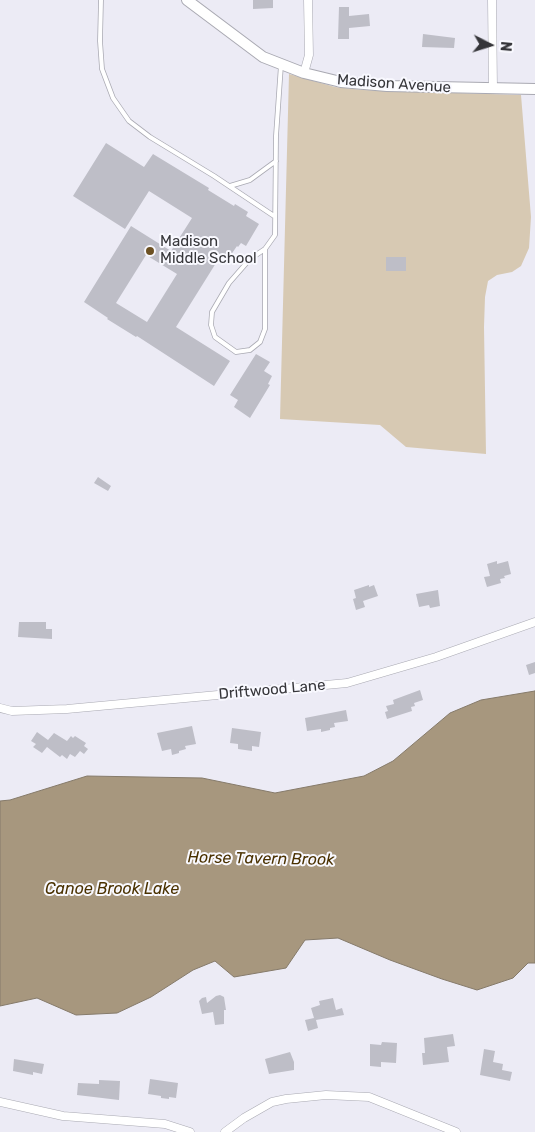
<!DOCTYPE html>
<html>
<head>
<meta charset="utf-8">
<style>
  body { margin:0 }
  #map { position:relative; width:535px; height:1132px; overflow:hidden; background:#ecebf5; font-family:Rubik,sans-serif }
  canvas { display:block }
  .north { position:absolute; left:465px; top:20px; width:50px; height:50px; -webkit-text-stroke:4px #f9f9ff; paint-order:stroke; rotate:95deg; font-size:14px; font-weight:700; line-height:20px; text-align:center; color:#36363a }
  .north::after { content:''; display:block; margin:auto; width:18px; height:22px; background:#36363a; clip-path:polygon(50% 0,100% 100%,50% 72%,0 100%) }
</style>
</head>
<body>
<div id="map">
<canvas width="535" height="1132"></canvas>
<div class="north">N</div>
</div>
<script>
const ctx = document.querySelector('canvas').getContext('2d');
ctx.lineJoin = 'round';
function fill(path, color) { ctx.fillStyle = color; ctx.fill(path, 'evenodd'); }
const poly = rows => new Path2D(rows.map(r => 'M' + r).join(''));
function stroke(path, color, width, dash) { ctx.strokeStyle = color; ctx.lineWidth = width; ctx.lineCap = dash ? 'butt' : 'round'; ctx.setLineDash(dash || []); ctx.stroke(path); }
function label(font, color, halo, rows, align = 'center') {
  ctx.font = font + ' Rubik,sans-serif'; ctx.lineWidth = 4; ctx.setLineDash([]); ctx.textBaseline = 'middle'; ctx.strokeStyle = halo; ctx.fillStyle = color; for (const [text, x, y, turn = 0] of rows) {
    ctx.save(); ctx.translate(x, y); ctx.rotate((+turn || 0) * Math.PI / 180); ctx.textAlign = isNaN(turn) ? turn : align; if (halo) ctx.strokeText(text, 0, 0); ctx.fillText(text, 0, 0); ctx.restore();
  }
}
const green = poly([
  [289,74,335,87,363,90,521,95,531,217,529,248,521,266,512,272,497,275,488,281,485,297,484,327,486,454,406,447,380,425,280,419]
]);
const water = poly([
  [535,691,535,963,528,963,513,978,477,990,442,979,390,960,338,938,305,940,286,968,234,977,215,961,193,970,151,997,117,1013,76,1015,37,998,0,1006,0,801,10,800,87,776,202,778,275,793,364,776,393,761,450,713,481,700,535,691]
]);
const building = poly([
  [253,0,273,0,273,8,253,9],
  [339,7,349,7,349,16,369,14,370,26,349,28,349,39,338,39],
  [423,34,455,38,454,48,422,47],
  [106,143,144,167,153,154,209,188,208,190,234,206,235,204,248,212,246,216,259,224,246,246,241,243,238,247,237,246,228,259,221,255,176,327,230,361,214,386,137,336,136,337,107,319,108,318,84,302,131,226,171,251,192,218,149,191,125,229,73,196],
  [146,255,177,274,147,322,116,303],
  [386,257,406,257,406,271,386,271],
  [256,354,270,362,264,371,272,376,268,384,270,385,250,418,234,407,238,400,230,395],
  [98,477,111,486,108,491,94,483],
  [497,561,497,564,508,561,511,574,504,576,505,578,500,579,501,583,487,587,484,577,490,576,487,564],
  [369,585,369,587,374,585,378,596,363,601,365,607,356,610,353,599,356,598,354,590],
  [438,590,440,606,430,608,429,605,419,607,416,594],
  [19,622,46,622,46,629,52,629,52,639,18,637],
  [535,662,535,673,529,675,526,665],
  [420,690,423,700,414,703,415,706,411,707,412,711,387,719,385,712,388,711,386,706,394,704,393,700],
  [346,710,348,721,334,723,335,727,330,728,330,730,321,732,321,729,307,731,305,718],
  [192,726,196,744,185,746,186,749,179,751,179,753,172,755,171,749,162,751,157,733],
  [232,728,261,732,259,747,252,746,252,751,238,749,238,744,230,743],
  [37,732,48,740,54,733,67,741,71,736,73,738,75,736,86,743,84,746,88,749,84,754,80,751,75,757,70,754,67,759,62,755,60,757,47,747,42,753,33,747,36,744,31,741],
  [220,995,224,997,226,1010,224,1010,224,1024,215,1025,213,1012,202,1014,199,1001,202,998,206,997,207,1003,216,996],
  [333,998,336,1010,342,1008,344,1015,316,1020,318,1028,308,1031,305,1020,314,1018,311,1008,320,1005,319,1001],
  [453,1034,455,1046,447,1047,449,1062,423,1065,422,1053,425,1053,424,1038],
  [382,1042,397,1043,396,1063,381,1062,381,1067,370,1066,370,1044,381,1045],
  [484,1049,495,1051,493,1062,503,1064,502,1070,512,1072,510,1081,480,1075],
  [290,1052,294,1062,294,1070,269,1074,265,1059],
  [14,1059,44,1064,42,1074,33,1072,33,1075,13,1071],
  [150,1079,178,1083,176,1098,169,1097,169,1099,161,1098,161,1096,148,1094],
  [99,1080,120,1081,119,1100,77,1095,78,1083,99,1084]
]);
const service = poly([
  [101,0,100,41,102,69,113,98,129,121,150,137,214,176,274,216],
  [230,186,250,180,276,161],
  [265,249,265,329,260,342,250,350,236,352,215,337,211,325,212,312,229,283,250,259,265,249,275,235,276,136,281,65]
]);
const minor = poly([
  [492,0,493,89],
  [304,73,309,55,308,0],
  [0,708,12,711,67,709,347,683,436,657,535,622],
  [0,1102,63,1116,165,1124,190,1132],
  [225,1132,244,1118,272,1102,286,1099,326,1095,369,1097,456,1132]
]);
const tertiary = poly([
  [187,0,263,57,304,73,341,82,387,86,535,89]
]);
const markers = [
  [150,251,5,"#6c5123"]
];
const streetNames = [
  ["Madison Avenue",394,84,4],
  ["Driftwood Lane",272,690,-5]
];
const poiNames = [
  ["Madison",160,242],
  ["Middle School",160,259]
];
const waterNames = [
  ["Horse Tavern Brook",261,859,1],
  ["Canoe Brook Lake",112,889]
];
fill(green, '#d7c9b3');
fill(water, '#a7977e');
stroke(water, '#857a6a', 1);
fill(building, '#bebec7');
stroke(service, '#a9a9b2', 5.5);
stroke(minor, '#a9a9b2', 9);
stroke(tertiary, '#a9a9b2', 12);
stroke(service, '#fff', 4);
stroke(minor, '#fff', 8);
stroke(tertiary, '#fff', 10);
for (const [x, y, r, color] of markers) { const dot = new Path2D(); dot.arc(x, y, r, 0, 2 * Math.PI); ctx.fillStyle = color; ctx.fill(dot); stroke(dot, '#f9f9ff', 2); }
label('15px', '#36363a', '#f9f9ff', streetNames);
label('15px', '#36363a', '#f9f9ff', poiNames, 'left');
label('italic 16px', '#4a3100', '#f9f9ff', waterNames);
</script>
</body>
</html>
